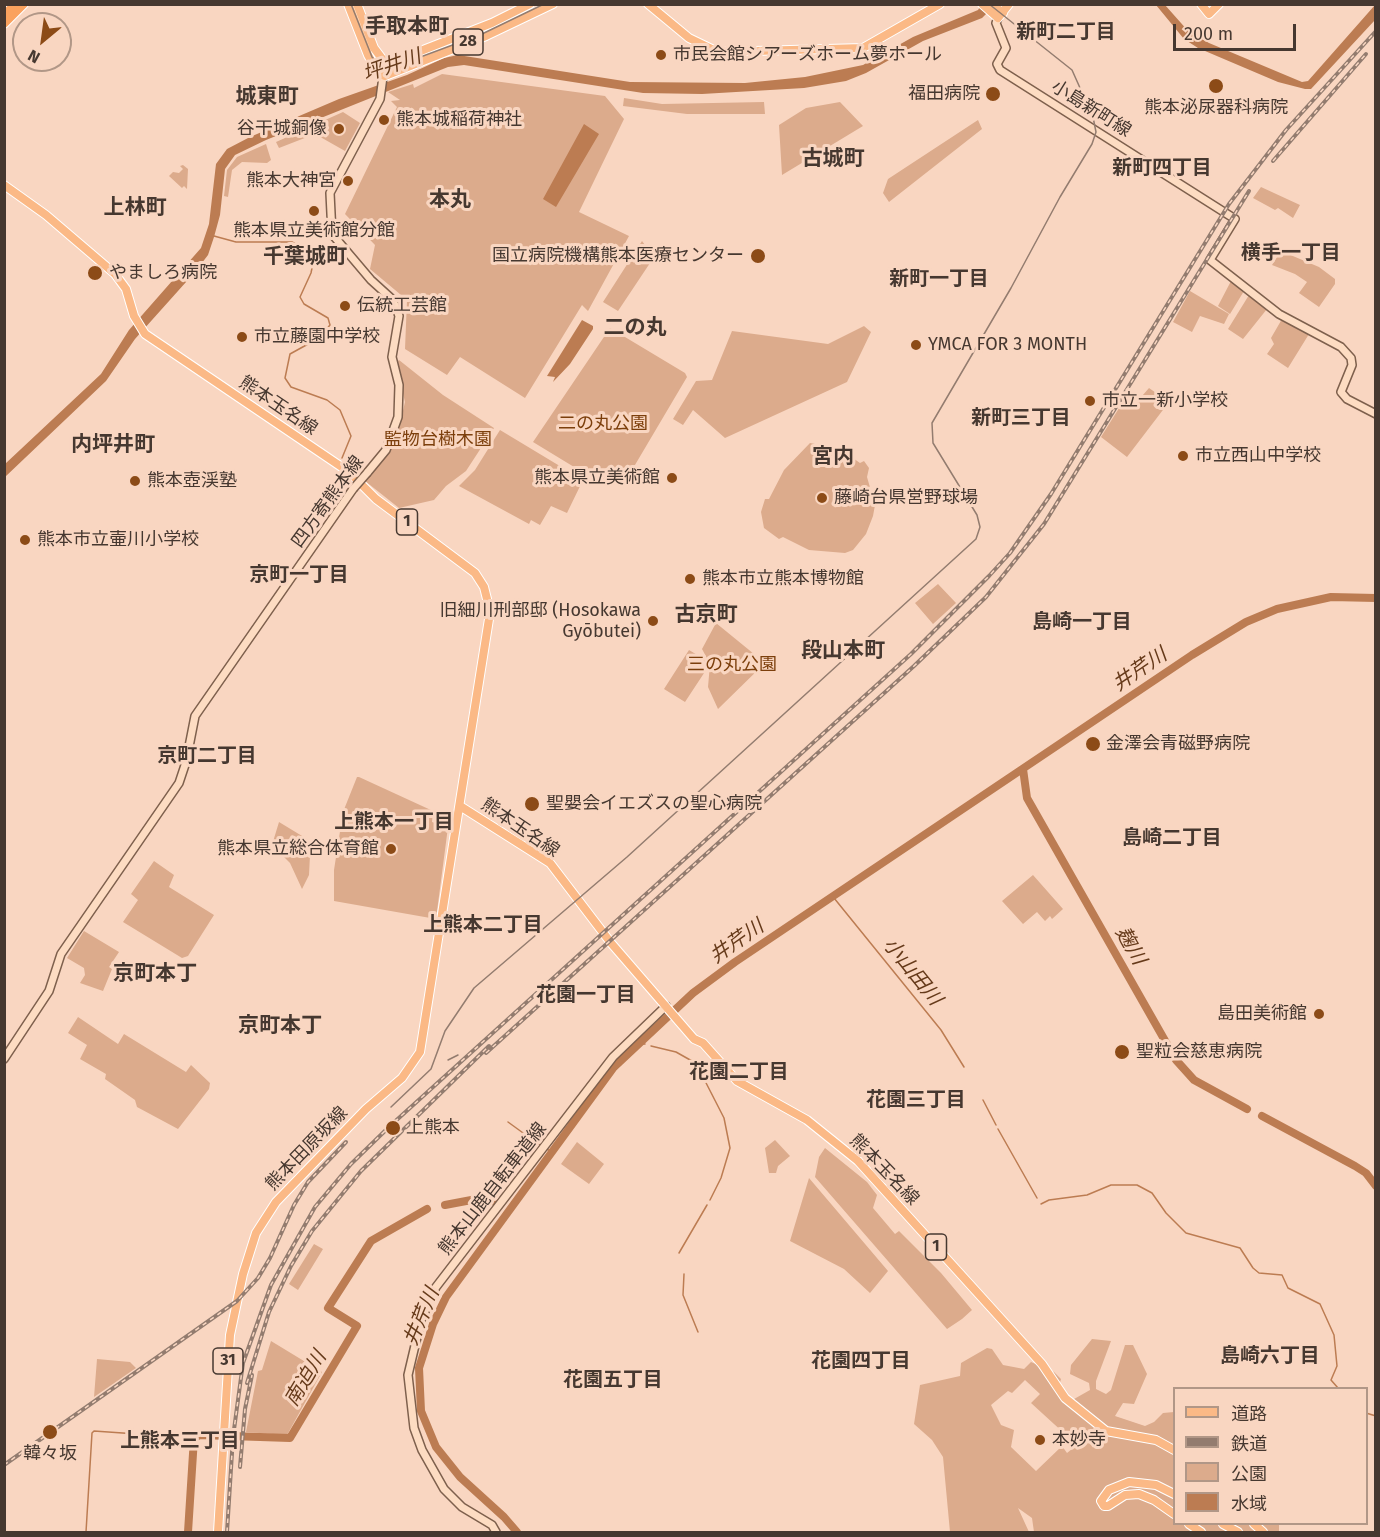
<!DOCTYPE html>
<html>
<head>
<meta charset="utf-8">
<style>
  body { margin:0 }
  #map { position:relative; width:1380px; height:1537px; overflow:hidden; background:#f9d6c1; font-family:"Fira Sans","Noto Sans JP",sans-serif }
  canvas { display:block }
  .frame { position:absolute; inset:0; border:6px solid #463830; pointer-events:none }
  .legend { position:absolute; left:1173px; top:1387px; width:195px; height:138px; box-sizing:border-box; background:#f9d6c1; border:2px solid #b19787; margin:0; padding:8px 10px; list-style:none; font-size:18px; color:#463830 }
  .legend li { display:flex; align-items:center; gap:12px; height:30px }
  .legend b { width:30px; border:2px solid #b19787 }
  .north { position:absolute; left:12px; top:12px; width:60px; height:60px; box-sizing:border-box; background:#f9d6c1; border:2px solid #b19787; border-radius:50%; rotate:209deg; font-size:16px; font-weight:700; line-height:24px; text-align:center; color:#463830 }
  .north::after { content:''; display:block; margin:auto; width:21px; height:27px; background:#8c4b17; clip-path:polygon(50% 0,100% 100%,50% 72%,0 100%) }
  .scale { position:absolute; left:1173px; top:24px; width:123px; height:27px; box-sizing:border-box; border:3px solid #463830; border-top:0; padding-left:8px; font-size:18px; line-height:21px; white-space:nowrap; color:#463830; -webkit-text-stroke:4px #f9d6c1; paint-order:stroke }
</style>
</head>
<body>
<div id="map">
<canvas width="1380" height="1537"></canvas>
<div class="frame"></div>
<ul class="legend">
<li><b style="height:8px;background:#fbb986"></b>道路</li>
<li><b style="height:8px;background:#937c6f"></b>鉄道</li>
<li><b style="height:16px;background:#dcab8c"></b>公園</li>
<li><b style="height:16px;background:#bc7c52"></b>水域</li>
</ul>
<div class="north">N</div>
<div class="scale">200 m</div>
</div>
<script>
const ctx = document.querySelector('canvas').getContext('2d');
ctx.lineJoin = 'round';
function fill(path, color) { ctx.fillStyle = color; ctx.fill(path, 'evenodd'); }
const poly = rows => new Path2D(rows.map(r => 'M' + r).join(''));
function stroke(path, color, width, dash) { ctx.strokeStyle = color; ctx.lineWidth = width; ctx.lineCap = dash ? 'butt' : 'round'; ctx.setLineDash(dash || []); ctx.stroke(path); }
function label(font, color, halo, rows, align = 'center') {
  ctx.font = font + ' "Fira Sans","Noto Sans JP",sans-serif'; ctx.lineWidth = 6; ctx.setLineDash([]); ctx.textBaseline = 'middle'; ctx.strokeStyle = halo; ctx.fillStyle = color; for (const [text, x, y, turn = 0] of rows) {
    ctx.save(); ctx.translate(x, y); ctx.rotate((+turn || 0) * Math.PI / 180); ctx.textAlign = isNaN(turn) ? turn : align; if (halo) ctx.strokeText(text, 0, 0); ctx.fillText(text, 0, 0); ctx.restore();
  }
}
const green = poly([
  [442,74,605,96,624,119,579,212,629,236,588,311,582,305,525,398,460,357,447,375,405,349,407,300,370,269,375,245,345,214,397,107,391,101,400,100,388,92,413,84,414,88],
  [624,98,662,104,764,102,765,114,687,114,623,106],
  [840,102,863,126,782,175,779,125,806,108],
  [343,112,360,123,345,151,315,134,279,148,276,142],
  [978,120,982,129,889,202,883,193,888,179],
  [266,144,271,160,267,163,242,162,232,170,228,197,224,196,227,170,237,157],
  [183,165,188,169,187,189,184,186,182,188,169,176,173,172,179,173,183,169,180,166],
  [1261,187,1300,205,1293,218,1278,208,1275,210,1253,198],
  [642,241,654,257,618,311,603,302],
  [1281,251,1319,267,1335,279,1335,284,1319,307,1299,293,1307,282,1295,274,1272,265],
  [1231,281,1244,291,1230,314,1218,306],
  [1190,291,1229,314,1224,324,1200,316,1192,332,1173,322],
  [1249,295,1267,309,1243,339,1228,329],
  [1282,319,1309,334,1288,368,1267,354,1274,344,1271,338],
  [864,326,871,332,847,382,725,438,693,410,683,425,673,419,696,381,712,380,732,331,828,344],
  [610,328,685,373,687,377,632,470,626,478,615,482,601,480,579,470,533,442],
  [399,360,443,395,494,428,466,471,446,486,434,500,399,508,365,481,388,453,399,428,405,402,396,363],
  [1149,388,1169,402,1127,457,1101,437,1126,397,1136,403],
  [500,430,583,480,567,513,551,506,540,525,531,520,529,524,459,486,475,470],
  [810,443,840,449,860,463,864,461,869,468,867,477,875,505,873,516,866,534,853,550,845,553,809,550,783,537,779,539,764,528,761,512,765,499,769,499,784,470],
  [938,584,956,603,933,624,915,603],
  [716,623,765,663,718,709,708,687,710,664,685,702,664,689,689,650,709,662,702,649],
  [357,777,359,777,433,811,432,822,448,827,436,919,334,901,334,870,343,812],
  [279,822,307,839,310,855,309,875,302,889,290,863,272,845],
  [154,861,174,875,169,887,214,915,188,956,182,958,123,922,138,900,131,894],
  [1033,875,1063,909,1052,919,1050,916,1045,921,1037,912,1023,924,1002,901],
  [84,931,119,952,109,967,112,969,103,991,80,983,85,975,84,968,67,958],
  [78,1017,118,1044,124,1034,186,1072,191,1065,210,1083,209,1089,178,1129,137,1107,135,1100,105,1079,106,1074,80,1059,87,1045,68,1033],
  [775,1140,790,1156,778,1166,776,1173,769,1173,765,1148],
  [577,1142,604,1164,589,1184,561,1164],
  [825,1148,867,1182,877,1195,873,1208,895,1234,899,1231,941,1273,972,1310,962,1319,947,1329,815,1177,819,1157],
  [809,1178,888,1271,870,1293,844,1269,790,1241],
  [314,1244,323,1249,298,1290,289,1284],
  [1092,1339,1111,1341,1096,1381,1096,1389,1106,1394,1111,1390,1125,1345,1133,1345,1147,1374,1134,1404,1123,1403,1115,1416,1145,1426,1154,1422,1163,1413,1174,1412,1174,1524,1279,1524,1279,1532,1034,1532,1032,1518,1018,1508,1029,1532,950,1532,943,1457,932,1440,914,1424,920,1385,960,1376,961,1363,987,1348,992,1349,1003,1365,1024,1369,1031,1362,1054,1372,1061,1379,1057,1393,1067,1403,1090,1390,1089,1383,1070,1374,1071,1365],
  [1025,1380,1040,1394,1031,1403,1077,1445,1067,1453,1062,1446,1036,1471,1011,1447,1014,1430,1001,1425,991,1405,1008,1391,1012,1393],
  [271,1341,322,1372,287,1435,246,1432,258,1371,262,1370],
  [97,1359,130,1362,136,1368,94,1397]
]);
const water = poly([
  [981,5,995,5,982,18,923,41,866,73,846,81,804,88,702,94,643,93,464,65,448,67,266,140,235,155,225,169,220,215,214,237,208,255,195,272,135,339,106,381,5,477,5,464,101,374,129,330,201,248,209,224,216,164,227,149,250,137,339,99,407,75,444,58,458,55,630,82,745,83,805,77,863,65,913,37,978,10],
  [1156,5,1165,5,1189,32,1209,43,1302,82,1308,81,1375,5,1375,20,1311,89,1305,89,1278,82,1198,48,1184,39],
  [584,124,599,134,556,207,543,199],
  [582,320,593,326,593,329,570,364,553,382,555,377,547,376]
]);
const stream = poly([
  [214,236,236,242,292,242,308,250,314,258,311,273,300,297,304,304,328,318,330,325,319,338,290,354,285,378,291,387,327,400,340,410,351,436,342,458],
  [834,898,941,1030,964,1067],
  [639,1044,645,1044],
  [651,1046,676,1052,692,1061,702,1075,724,1118,730,1148,721,1178,710,1200],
  [983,1100,996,1125],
  [508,1122,541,1146],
  [998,1129,1037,1198],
  [546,1149,551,1151],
  [1041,1204,1049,1200,1087,1195,1111,1185,1137,1185,1152,1193,1166,1213,1186,1233,1240,1248,1253,1268,1259,1273,1282,1275,1288,1288,1320,1304,1334,1335,1337,1366,1331,1380,1338,1388],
  [679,1253,707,1205],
  [684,1274,683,1295,698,1332],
  [1366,1413,1376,1416],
  [86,1532,92,1433,94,1431,194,1438]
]);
const river = poly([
  [1023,769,1027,798,1176,1060,1194,1080,1247,1109],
  [1262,1116,1355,1166,1366,1173,1376,1186],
  [445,1205,482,1198,495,1202],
  [188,1532,194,1438,200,1435,290,1438,357,1326,328,1308,371,1241,427,1209],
  [517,1532,504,1517,460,1477,436,1447,421,1411,419,1368,433,1324,446,1297,614,1067,693,993,735,962,1192,655,1246,622,1277,609,1331,597,1376,598]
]);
const secondary = poly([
  [998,18,996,23,1006,48,997,64,1000,70,1235,219,1210,260,1279,314,1341,347,1351,358,1352,365,1341,392,1347,399,1376,414],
  [367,473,386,450,398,417,399,385,392,357,399,316,393,300,371,280,332,234,330,193,380,99,385,62],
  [4,1059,49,991,61,954,179,783,186,762,195,716,353,489],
  [496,1532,492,1525,462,1507,444,1489,422,1450,414,1428,408,1375,421,1320,436,1287,613,1057,666,1006]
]);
const primary = poly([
  [348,4,368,55,378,73,385,76,486,36,553,4],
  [357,4,374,48,383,60,390,63,492,23,530,4],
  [648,4,689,38,718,52,863,48,940,4],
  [982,4,998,18,1009,4],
  [992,4,1003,13],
  [1201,4,1209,14,1219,4],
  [4,185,46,215,115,274,126,289,134,316,145,334,349,472,376,499,475,573,484,587,488,603,489,619,420,1052,402,1078,366,1109,276,1202,256,1233,243,1274,230,1335,218,1532],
  [460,806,550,863,611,943,694,1039,703,1043,737,1081,807,1120,858,1161,1042,1364,1065,1398,1106,1431,1156,1440,1174,1450],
  [1174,1494,1156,1485,1129,1482,1109,1490,1101,1501,1104,1506,1108,1506,1125,1495,1139,1494,1154,1500,1174,1514],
  [1189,1524,1201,1532],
  [1223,1524,1238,1532],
  [1254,1524,1263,1532]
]);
const trunk = poly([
  [4,15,15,4],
  [4,24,24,4]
]);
const tram = poly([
  [351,4,372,57,381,66,391,68,482,34,544,4],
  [448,1060,458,1055],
  [391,1107,431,1069,445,1031,474,988,627,857,976,539,980,527,977,515,933,443,932,423,1011,288,1060,197,1092,144,1096,132,1093,117,1072,70,989,4]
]);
const rail = poly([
  [1273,161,1366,54],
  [486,1053,914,666,986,597,1044,524,1249,191],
  [247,1383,269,1312,291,1266,312,1231,361,1171,489,1046],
  [4,1465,237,1301,258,1278,270,1258,294,1205,308,1182,346,1142],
  [240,1467,245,1409,252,1375],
  [227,1532,233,1437,243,1363,271,1285,315,1207,351,1164,390,1126,911,654,989,576,1010,553,1051,494,1229,204,1286,130,1376,31]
]);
const secondaryBridge = poly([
  [353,489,367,473]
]);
const markers = [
  [661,55,6,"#8c4b17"],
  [1216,86,8,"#8c4b17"],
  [993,94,8,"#8c4b17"],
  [384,120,6,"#8c4b17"],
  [339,129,6,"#8c4b17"],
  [348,181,6,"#8c4b17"],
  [314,211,6,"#8c4b17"],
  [758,256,8,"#8c4b17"],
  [95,273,8,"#8c4b17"],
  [345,306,6,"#8c4b17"],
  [242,337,6,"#8c4b17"],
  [916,345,6,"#8c4b17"],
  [1090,401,6,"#8c4b17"],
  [1183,456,6,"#8c4b17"],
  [672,478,6,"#8c4b17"],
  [135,481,6,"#8c4b17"],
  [822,498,6,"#8c4b17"],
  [25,540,6,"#8c4b17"],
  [690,579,6,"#8c4b17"],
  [653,621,6,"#8c4b17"],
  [1093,744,8,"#8c4b17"],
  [532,804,8,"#8c4b17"],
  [391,849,6,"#8c4b17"],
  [1319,1014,6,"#8c4b17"],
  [1122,1052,8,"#8c4b17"],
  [393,1128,8,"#8c4b17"],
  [50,1432,8,"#8c4b17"],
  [1040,1440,6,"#8c4b17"]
];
const shields = [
  [468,42,30],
  [407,522,21],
  [936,1247,21],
  [228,1361,30]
];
const shieldNames = [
  ["28",468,42],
  ["1",407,522],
  ["1",936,1247],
  ["31",228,1361]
];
const poiNames = [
  ["市民会館シアーズホーム夢ホール",673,55],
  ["福田病院",980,94,"right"],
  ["熊本泌尿器科病院",1216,108,"center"],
  ["熊本城稲荷神社",396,120],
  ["谷干城銅像",327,129,"right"],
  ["熊本大神宮",336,181,"right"],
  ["熊本県立美術館分館",314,231,"center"],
  ["国立病院機構熊本医療センター",744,256,"right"],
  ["やましろ病院",109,273],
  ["伝統工芸館",357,306],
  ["市立藤園中学校",254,337],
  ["YMCA FOR 3 MONTH",928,345],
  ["市立一新小学校",1102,401],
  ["市立西山中学校",1195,456],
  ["熊本県立美術館",660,478,"right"],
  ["熊本壺渓塾",147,481],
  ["藤崎台県営野球場",834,498],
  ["熊本市立壷川小学校",37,540],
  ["熊本市立熊本博物館",702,579],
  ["旧細川刑部邸 (Hosokawa",641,611,"right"],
  ["Gyōbutei)",641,632,"right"],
  ["金澤会青磁野病院",1106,744],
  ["聖嬰会イエズスの聖心病院",546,804],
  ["熊本県立総合体育館",379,849,"right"],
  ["島田美術館",1307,1014,"right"],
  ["聖粒会慈恵病院",1136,1052],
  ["上熊本",406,1128],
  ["本妙寺",1052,1440],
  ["韓々坂",50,1454,"center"]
];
const streetNames = [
  ["小島新町線",1091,109,32],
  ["熊本玉名線",278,406,34],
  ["四方寄熊本線",328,502,-54],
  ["熊本玉名線",520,828,34],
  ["熊本田原坂線",307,1149,-46],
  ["熊本玉名線",884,1170,46],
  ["熊本山鹿自転車道線",493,1189,-52]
];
const parkNames = [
  ["二の丸公園",603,424],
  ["監物台樹木園",438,440],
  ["三の丸公園",732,665]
];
const neighbourhoodNames = [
  ["新町二丁目",1066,32],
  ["新町四丁目",1162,168],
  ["横手一丁目",1291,253],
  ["新町一丁目",939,279],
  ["新町三丁目",1021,418],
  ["京町一丁目",299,575],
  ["島崎一丁目",1082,622],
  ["京町二丁目",207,756],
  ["上熊本一丁目",394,822],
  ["島崎二丁目",1172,838],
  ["上熊本二丁目",483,925],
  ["花園一丁目",586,995],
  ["花園二丁目",739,1072],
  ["花園三丁目",916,1100],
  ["島崎六丁目",1270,1356],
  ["花園四丁目",861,1361],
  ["花園五丁目",613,1380],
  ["上熊本三丁目",180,1441]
];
const waterNames = [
  ["坪井川",392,66,-19],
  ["井芹川",1140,670,-34],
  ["井芹川",737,942,-35],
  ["麹川",1130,946,60],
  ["小山田川",912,972,51],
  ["井芹川",422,1317,-67],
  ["南迫川",306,1379,-59]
];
const quarterNames = [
  ["手取本町",407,27],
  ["城東町",267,97],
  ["古城町",833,159],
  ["本丸",450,200],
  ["上林町",135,208],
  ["千葉城町",305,257],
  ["二の丸",635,328],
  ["内坪井町",113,445],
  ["宮内",833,457],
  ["古京町",706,615],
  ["段山本町",843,651],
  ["京町本丁",155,974],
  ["京町本丁",280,1026]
];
fill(green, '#dcab8c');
fill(water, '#bc7c52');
stroke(stream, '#bc7c52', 1.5);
stroke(river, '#bc7c52', 8);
stroke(secondary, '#7e604d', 10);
stroke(primary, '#fff', 10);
stroke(trunk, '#fff', 10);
stroke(secondary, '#fddcc2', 7);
stroke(primary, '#fbb986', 8);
stroke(trunk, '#faa25e', 8);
stroke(tram, '#937c6f', 1.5);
stroke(rail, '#937c6f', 4);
stroke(rail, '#f9d6c1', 1.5, [4.5]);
stroke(secondaryBridge, '#7e604d', 10, []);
stroke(secondaryBridge, '#fddcc2', 7);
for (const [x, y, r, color] of markers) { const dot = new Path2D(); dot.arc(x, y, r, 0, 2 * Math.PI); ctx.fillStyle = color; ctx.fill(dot); stroke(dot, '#f9d6c1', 2); }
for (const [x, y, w] of shields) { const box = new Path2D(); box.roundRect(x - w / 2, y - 13, w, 26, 4.5); ctx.fillStyle = '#f9d6c1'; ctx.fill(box); stroke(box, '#463830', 1.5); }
label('bold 16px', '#463830', null, shieldNames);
label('18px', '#463830', '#f9d6c1', poiNames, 'left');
label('18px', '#463830', '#f9d6c1', streetNames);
label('18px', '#7c3f0c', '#f9d6c1', parkNames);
label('bold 20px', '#463830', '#f9d6c1', neighbourhoodNames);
label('italic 20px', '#663a1a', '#f9d6c1', waterNames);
label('bold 21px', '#463830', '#f9d6c1', quarterNames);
</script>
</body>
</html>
